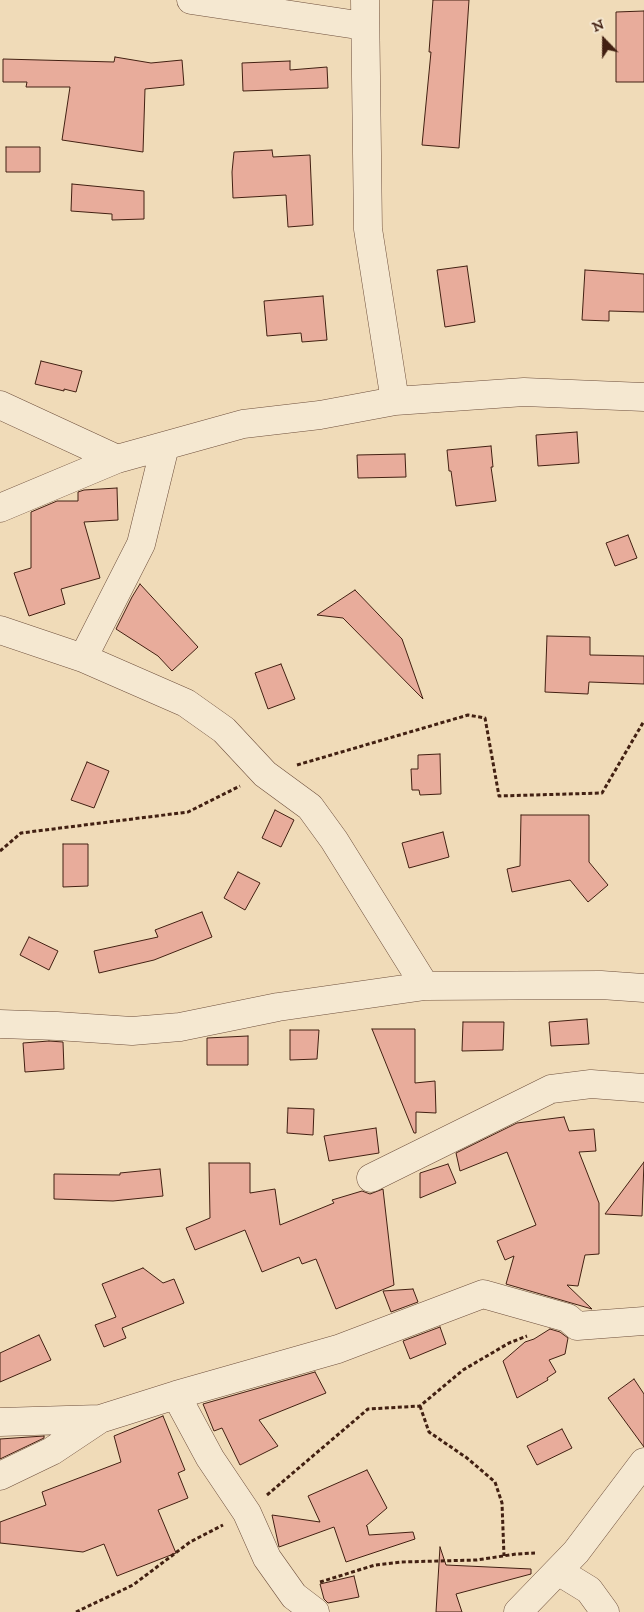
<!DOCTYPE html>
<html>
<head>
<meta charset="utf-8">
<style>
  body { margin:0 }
  #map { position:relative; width:644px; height:1612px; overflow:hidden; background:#f0dbb8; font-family:"IM FELL DW Pica",serif }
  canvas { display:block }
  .north { position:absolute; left:579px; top:15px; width:50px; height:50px; -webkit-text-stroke:4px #f5e8d1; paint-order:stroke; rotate:338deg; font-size:14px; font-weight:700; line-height:20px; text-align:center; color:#422012 }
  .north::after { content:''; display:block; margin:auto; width:18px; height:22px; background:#422012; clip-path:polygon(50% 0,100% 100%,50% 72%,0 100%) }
</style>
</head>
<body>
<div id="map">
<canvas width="644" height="1612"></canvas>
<div class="north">N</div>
</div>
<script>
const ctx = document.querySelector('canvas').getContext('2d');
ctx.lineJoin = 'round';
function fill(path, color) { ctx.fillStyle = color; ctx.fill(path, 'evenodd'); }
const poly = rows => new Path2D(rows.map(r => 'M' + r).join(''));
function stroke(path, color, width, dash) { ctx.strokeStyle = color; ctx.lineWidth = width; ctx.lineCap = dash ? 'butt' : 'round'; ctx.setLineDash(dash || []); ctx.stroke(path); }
const building = poly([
  [433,0,469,0,459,148,422,145,431,52,429,52,433,0],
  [644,11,644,82,616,82,616,12,644,11],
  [115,57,151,63,182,60,184,85,145,89,143,152,62,140,70,87,26,87,27,82,3,82,3,59,114,62,115,57],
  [290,61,290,70,327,67,328,88,243,91,242,63,290,61],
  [6,147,40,147,40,172,6,172,6,147],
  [272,150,273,157,310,155,313,225,288,227,286,195,233,198,232,172,234,152,272,150],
  [72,184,144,191,144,219,112,220,112,214,71,211,72,184],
  [467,266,475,322,445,327,437,270,467,266],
  [585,270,644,274,644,312,609,311,609,321,582,320,585,270],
  [323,296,327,340,302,342,301,333,267,336,264,301,323,296],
  [41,361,82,371,76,392,64,389,64,391,35,384,41,361],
  [577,432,579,463,538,466,536,435,577,432],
  [491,446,493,467,491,467,496,501,456,506,451,471,449,471,447,450,491,446],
  [405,454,406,477,358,478,357,455,405,454],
  [117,488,118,520,84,522,100,578,61,589,65,604,29,616,14,573,31,568,31,512,57,501,78,501,78,492,84,490,117,488],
  [628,535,637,558,615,566,606,543,628,535],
  [140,584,198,647,172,671,158,656,116,629,132,597,140,584],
  [355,590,402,639,423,699,343,618,317,615,355,590],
  [547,636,590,637,590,655,644,656,644,684,589,682,588,694,545,692,547,636],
  [281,664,295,699,268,709,255,673,281,664],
  [440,754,441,794,420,795,419,790,412,790,411,769,418,769,418,755,440,754],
  [87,762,109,771,94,808,71,800,87,762],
  [275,810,294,820,281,847,262,838,275,810],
  [521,815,589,815,589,862,608,885,588,902,570,880,512,892,507,869,520,866,521,815],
  [443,832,449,857,409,868,402,843,443,832],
  [63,844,88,844,88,886,63,887,63,844],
  [238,872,260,883,245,910,224,898,238,872],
  [202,912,212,937,154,960,99,973,94,951,158,937,155,930,202,912],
  [29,937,58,951,49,970,20,955,29,937],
  [587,1019,589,1044,551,1046,549,1022,587,1019],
  [463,1022,504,1022,503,1050,462,1051,463,1022],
  [372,1029,415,1029,415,1083,435,1081,436,1113,416,1112,416,1133,414,1133,372,1029],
  [290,1030,319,1030,317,1059,290,1060,290,1030],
  [248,1036,248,1065,207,1065,207,1038,248,1036],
  [49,1041,63,1042,64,1069,25,1072,23,1043,49,1041],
  [288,1108,314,1109,313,1135,287,1133,288,1108],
  [564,1117,569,1131,594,1129,596,1151,579,1152,599,1203,599,1254,585,1255,578,1286,567,1285,592,1309,506,1284,514,1256,505,1260,497,1241,536,1225,507,1152,460,1171,456,1153,517,1123,564,1117],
  [376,1128,379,1153,329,1161,324,1136,376,1128],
  [644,1162,642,1216,605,1214,644,1162],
  [209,1163,250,1163,250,1193,275,1189,280,1225,334,1203,332,1200,362,1191,370,1194,383,1189,394,1285,336,1309,316,1259,302,1264,299,1257,262,1272,245,1230,195,1250,186,1228,210,1218,209,1163],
  [448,1164,456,1183,420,1198,420,1173,448,1164],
  [160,1169,163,1196,113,1201,54,1199,54,1174,120,1175,120,1173,160,1169],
  [143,1268,163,1283,174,1279,184,1303,122,1328,126,1338,104,1347,95,1325,116,1317,102,1284,143,1268],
  [413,1289,418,1302,391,1312,383,1291,413,1289],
  [440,1327,446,1344,410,1359,403,1341,440,1327],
  [550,1329,560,1332,568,1338,565,1354,549,1360,556,1372,547,1378,548,1380,517,1398,503,1361,525,1342,534,1339,550,1329],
  [39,1335,51,1360,0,1382,0,1353,39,1335],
  [315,1372,326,1393,259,1420,278,1446,240,1465,222,1428,214,1431,203,1404,315,1372],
  [634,1379,644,1394,644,1447,608,1398,634,1379],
  [163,1416,185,1470,178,1473,188,1498,158,1510,176,1553,117,1576,104,1544,83,1552,0,1543,0,1522,46,1505,42,1492,121,1462,114,1436,163,1416],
  [562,1429,572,1448,537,1465,527,1446,562,1429],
  [44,1436,44,1438,0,1459,0,1439,44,1436],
  [367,1470,387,1508,366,1526,367,1526,369,1535,413,1532,415,1539,346,1562,334,1527,279,1547,272,1515,320,1522,308,1496,367,1470],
  [440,1547,446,1565,531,1569,531,1574,456,1594,462,1612,436,1612,440,1547],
  [354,1576,359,1597,328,1603,324,1599,320,1584,354,1576]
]);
const path = poly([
  [297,765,468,715,485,718,499,796,602,793,644,721],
  [0,851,21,833,188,812,240,786],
  [420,1406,429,1432,467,1458,495,1482,502,1503,504,1556],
  [267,1495,368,1409,420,1406,463,1370,509,1343,527,1336],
  [320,1582,375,1565,401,1562,477,1560,516,1554,535,1553],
  [76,1612,133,1585,190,1542,223,1525]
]);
const minor = poly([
  [191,0,364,26],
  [365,0,368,229,395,401],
  [0,405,117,459],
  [165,446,141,544,83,658,186,703,224,730,265,774,310,807,334,840,425,986],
  [0,508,117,459,243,424,320,415,395,401,524,392,644,397],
  [0,630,83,658],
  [0,1024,57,1026,132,1031,180,1027,278,1007,425,986,601,985,644,988],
  [371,1178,551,1089,591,1084,644,1088],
  [176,1395,210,1458,247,1513,267,1558,294,1596,315,1612],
  [0,1422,100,1419,176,1395,338,1349,483,1294,568,1318,577,1326,644,1321],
  [0,1476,52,1451,100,1419],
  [558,1571,589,1590,605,1612],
  [518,1612,576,1552,644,1462]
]);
fill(building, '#e8ac9b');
stroke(building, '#422012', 1);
stroke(minor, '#6e4f3c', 29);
stroke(path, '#422012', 3, [4, 2.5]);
stroke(minor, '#f5e8d1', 28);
</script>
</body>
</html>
